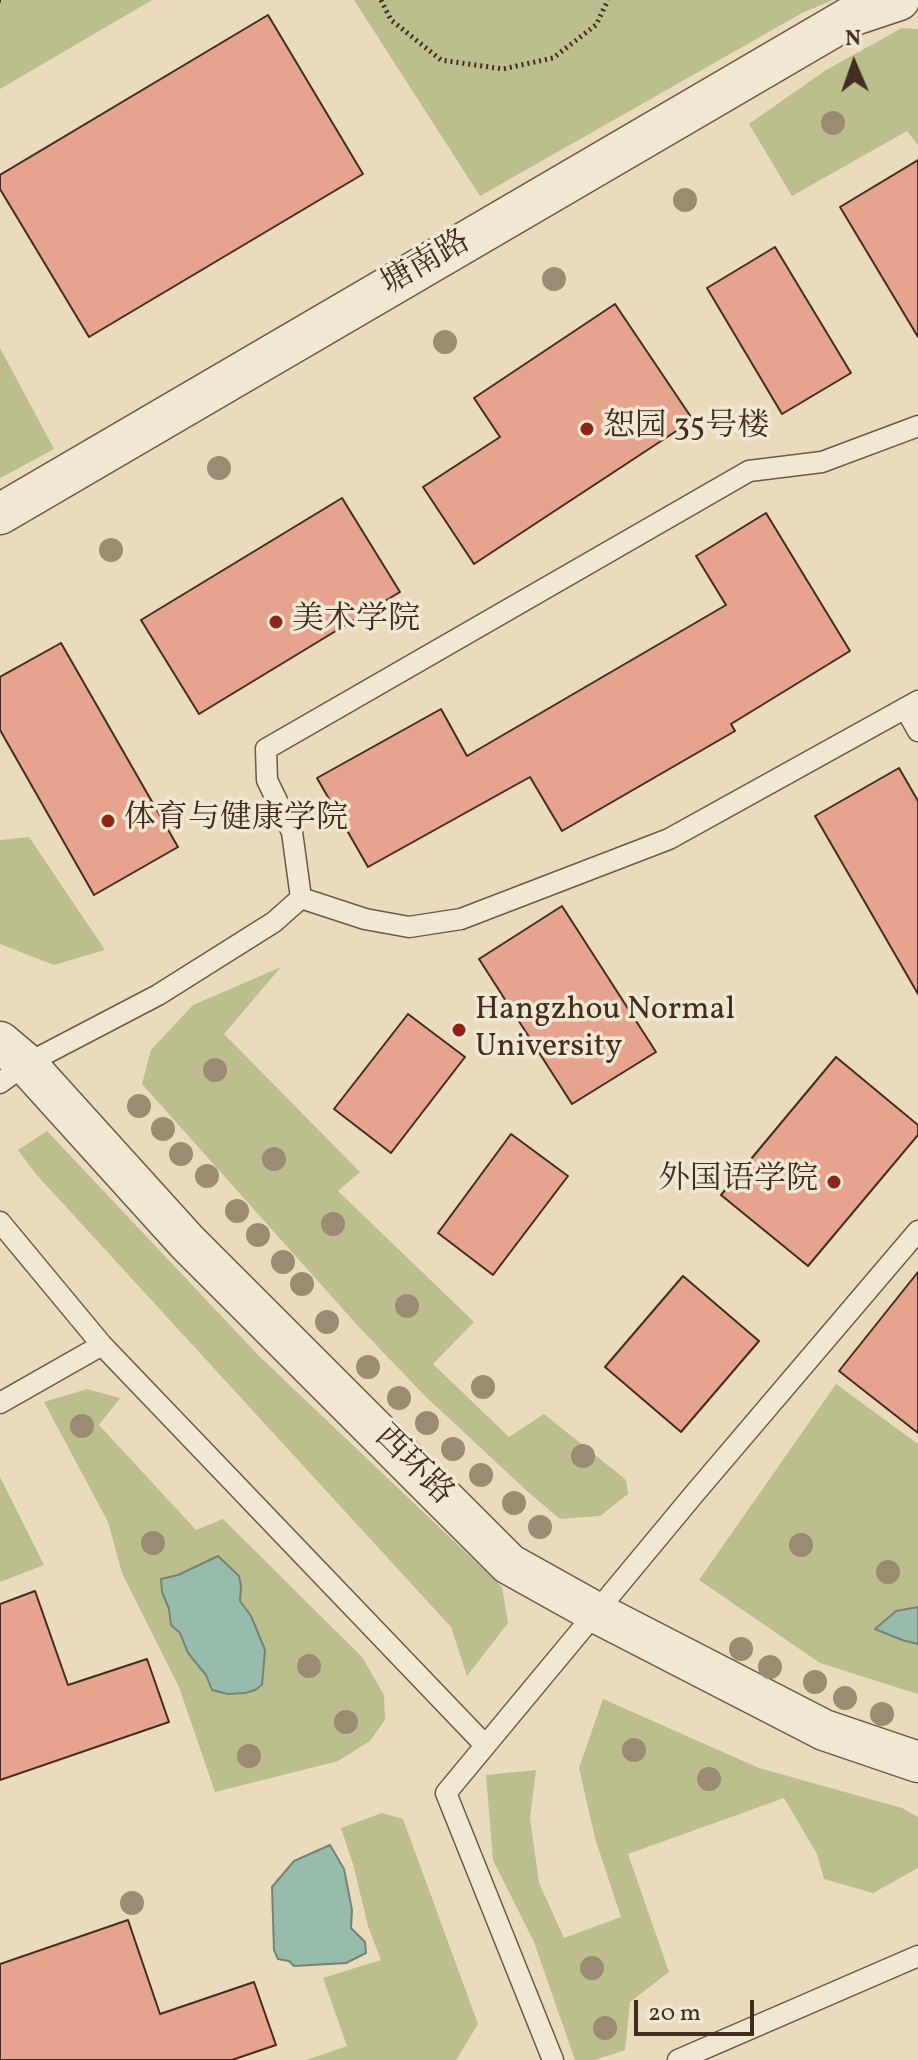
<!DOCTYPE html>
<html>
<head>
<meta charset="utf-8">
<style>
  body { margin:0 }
  #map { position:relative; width:918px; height:2060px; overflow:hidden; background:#e9dbbc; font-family:Vollkorn,serif }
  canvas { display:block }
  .north { position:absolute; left:814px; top:24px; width:80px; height:80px; -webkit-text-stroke:6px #f1e8d3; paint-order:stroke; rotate:358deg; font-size:22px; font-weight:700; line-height:32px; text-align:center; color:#432d20 }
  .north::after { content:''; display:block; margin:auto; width:28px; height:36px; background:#432d20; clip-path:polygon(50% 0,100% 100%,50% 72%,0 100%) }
  .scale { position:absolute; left:634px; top:2000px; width:120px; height:36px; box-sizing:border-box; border:4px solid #432d20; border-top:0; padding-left:10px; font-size:24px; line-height:28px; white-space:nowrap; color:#432d20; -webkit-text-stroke:6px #f1e8d3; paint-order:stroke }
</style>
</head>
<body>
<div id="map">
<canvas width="918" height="2060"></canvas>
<div class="north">N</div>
<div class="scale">20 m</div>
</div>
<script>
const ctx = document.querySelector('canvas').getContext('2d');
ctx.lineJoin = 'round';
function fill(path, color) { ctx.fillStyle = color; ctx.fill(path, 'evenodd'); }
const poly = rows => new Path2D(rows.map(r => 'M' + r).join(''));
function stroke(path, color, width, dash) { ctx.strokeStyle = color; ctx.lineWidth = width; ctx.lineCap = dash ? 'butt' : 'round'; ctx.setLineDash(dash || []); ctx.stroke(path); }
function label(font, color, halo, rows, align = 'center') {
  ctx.font = font + ' Vollkorn,"Noto Serif SC",serif'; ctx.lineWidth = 7; ctx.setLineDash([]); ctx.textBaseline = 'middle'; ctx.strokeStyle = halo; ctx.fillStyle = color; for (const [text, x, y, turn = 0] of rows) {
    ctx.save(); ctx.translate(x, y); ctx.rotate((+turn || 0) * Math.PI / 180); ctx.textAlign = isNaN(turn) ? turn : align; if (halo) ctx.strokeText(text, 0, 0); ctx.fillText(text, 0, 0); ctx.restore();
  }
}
const green = poly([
  [0,0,152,0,0,89],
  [354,0,833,0,802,13,480,196],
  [902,28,918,29,918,145,907,131,792,196,749,124,826,70],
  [0,348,54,449,0,478],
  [29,837,105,950,54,965,0,944,0,840],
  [281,967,224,1034,360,1172,338,1191,474,1322,433,1364,509,1437,544,1414,626,1480,628,1494,600,1516,560,1519,527,1491,426,1397,358,1326,142,1084,151,1050,193,1005],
  [47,1131,259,1356,502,1587,508,1623,467,1676,451,1627,35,1173,18,1150],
  [836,1384,918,1444,918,1694,820,1663,699,1580],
  [87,1389,120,1398,99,1425,196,1530,223,1519,362,1657,384,1695,385,1720,370,1741,338,1761,215,1792,179,1687,122,1573,108,1522,44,1402],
  [0,1477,44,1565,0,1582],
  [603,1699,759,1768,902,1808,918,1817,918,1868,873,1893,824,1879,817,1854,784,1798,628,1854,669,1972,630,2002,625,2050,595,2060,575,2060,534,1942,493,1860,486,1775,536,1770,530,1818,539,1883,564,1938,621,1917,595,1838,579,1768],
  [382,1813,403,1819,478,2024,456,2060,306,2060,347,2046,323,1978,381,1960,368,1926,353,1864,341,1828]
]);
const water = poly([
  [218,1556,239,1576,241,1586,240,1601,251,1616,265,1650,262,1685,255,1690,245,1693,228,1694,212,1690,206,1675,188,1653,180,1633,171,1625,169,1609,162,1592,161,1579,178,1575,218,1556],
  [918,1607,918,1644,902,1640,875,1629,896,1611,918,1607],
  [330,1845,344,1869,352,1910,351,1928,365,1942,366,1953,346,1963,294,1966,289,1961,278,1959,274,1950,272,1887,294,1861,330,1845]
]);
const building = poly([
  [268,15,363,174,89,337,0,189,0,175,268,15],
  [918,160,918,337,840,207,918,160],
  [775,247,851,373,782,414,707,288,775,247],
  [615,304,693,420,474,564,423,487,500,437,474,398,615,304],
  [342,498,400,592,199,714,141,620,342,498],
  [766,513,850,651,731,724,735,731,562,831,530,777,368,867,317,778,441,709,467,756,726,605,696,556,766,513],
  [61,643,178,847,94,895,0,730,0,677,61,643],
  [899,768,918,801,918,994,815,816,899,768],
  [562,906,656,1052,572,1104,479,959,562,906],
  [408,1014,465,1057,391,1153,334,1109,408,1014],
  [836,1057,918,1125,918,1135,808,1266,721,1195,836,1057],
  [511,1134,568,1176,493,1275,438,1233,511,1134],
  [918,1272,918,1433,839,1371,918,1272],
  [683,1276,759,1341,681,1432,605,1367,683,1276],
  [35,1591,68,1685,147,1659,169,1722,0,1780,0,1604,35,1591],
  [128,1920,160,2014,254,1982,276,2045,232,2060,0,2060,0,1964,128,1920]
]);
const path = poly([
  [0,0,1,0],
  [381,0,391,20,441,60,503,69,553,58,596,25,608,0]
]);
const lane = poly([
  [905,708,918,731],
  [301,898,365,919,409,927,461,919,669,839,918,701],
  [0,1083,26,1064,158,995,274,922,301,898,292,832,267,780,266,749,749,471,822,462,918,426],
  [0,1222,102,1345,485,1745],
  [0,1403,102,1345],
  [553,2060,446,1793,695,1493,918,1231],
  [678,2060,918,1956]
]);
const street = poly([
  [0,514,854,15,899,0],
  [0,1042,26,1064,187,1242,509,1564,595,1612,824,1730,918,1762]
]);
const trees = [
  [833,123],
  [685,200],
  [554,279],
  [445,342],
  [219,468],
  [111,550],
  [215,1070],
  [139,1106],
  [163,1129],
  [181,1154],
  [274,1159],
  [207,1176],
  [237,1211],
  [333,1224],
  [258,1235],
  [283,1262],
  [302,1284],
  [407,1306],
  [327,1322],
  [368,1367],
  [483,1387],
  [399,1398],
  [427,1423],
  [82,1426],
  [453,1449],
  [583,1456],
  [481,1475],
  [514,1503],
  [540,1527],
  [153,1543],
  [801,1545],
  [888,1572],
  [741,1649],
  [309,1666],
  [770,1667],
  [815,1682],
  [845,1698],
  [882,1714],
  [346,1722],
  [634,1750],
  [249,1756],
  [709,1779],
  [132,1903],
  [592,1968],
  [605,2028]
];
const markers = [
  [587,429,8,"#8f2418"],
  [276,622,8,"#8f2418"],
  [108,821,8,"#8f2418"],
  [459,1030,8,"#8f2418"],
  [834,1182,8,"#8f2418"]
];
const streetNames = [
  ["塘南路",427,265,-30],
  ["西环路",412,1467,45]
];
const poiNames = [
  ["恕园 35号楼",603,429],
  ["美术学院",292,622],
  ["体育与健康学院",124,821],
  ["Hangzhou Normal",475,1012],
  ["University",475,1049],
  ["外国语学院",818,1182,"right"]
];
fill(green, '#bbbe8d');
fill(water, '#98bcac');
stroke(water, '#768374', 2);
fill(building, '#e6a38d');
stroke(building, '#432d20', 2);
stroke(lane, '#6c5847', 23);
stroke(street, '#6c5847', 43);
stroke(path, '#432d20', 5, [2, 4]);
stroke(lane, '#f1e8d3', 20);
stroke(street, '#f1e8d3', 40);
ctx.fillStyle = '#9b8b72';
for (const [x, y] of trees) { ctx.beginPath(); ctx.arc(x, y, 12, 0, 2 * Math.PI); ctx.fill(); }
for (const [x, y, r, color] of markers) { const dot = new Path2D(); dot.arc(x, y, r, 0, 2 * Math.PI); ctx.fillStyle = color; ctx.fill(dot); stroke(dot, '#f1e8d3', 3); }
label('32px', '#432d20', '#f1e8d3', streetNames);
label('32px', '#432d20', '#f1e8d3', poiNames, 'left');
</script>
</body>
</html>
